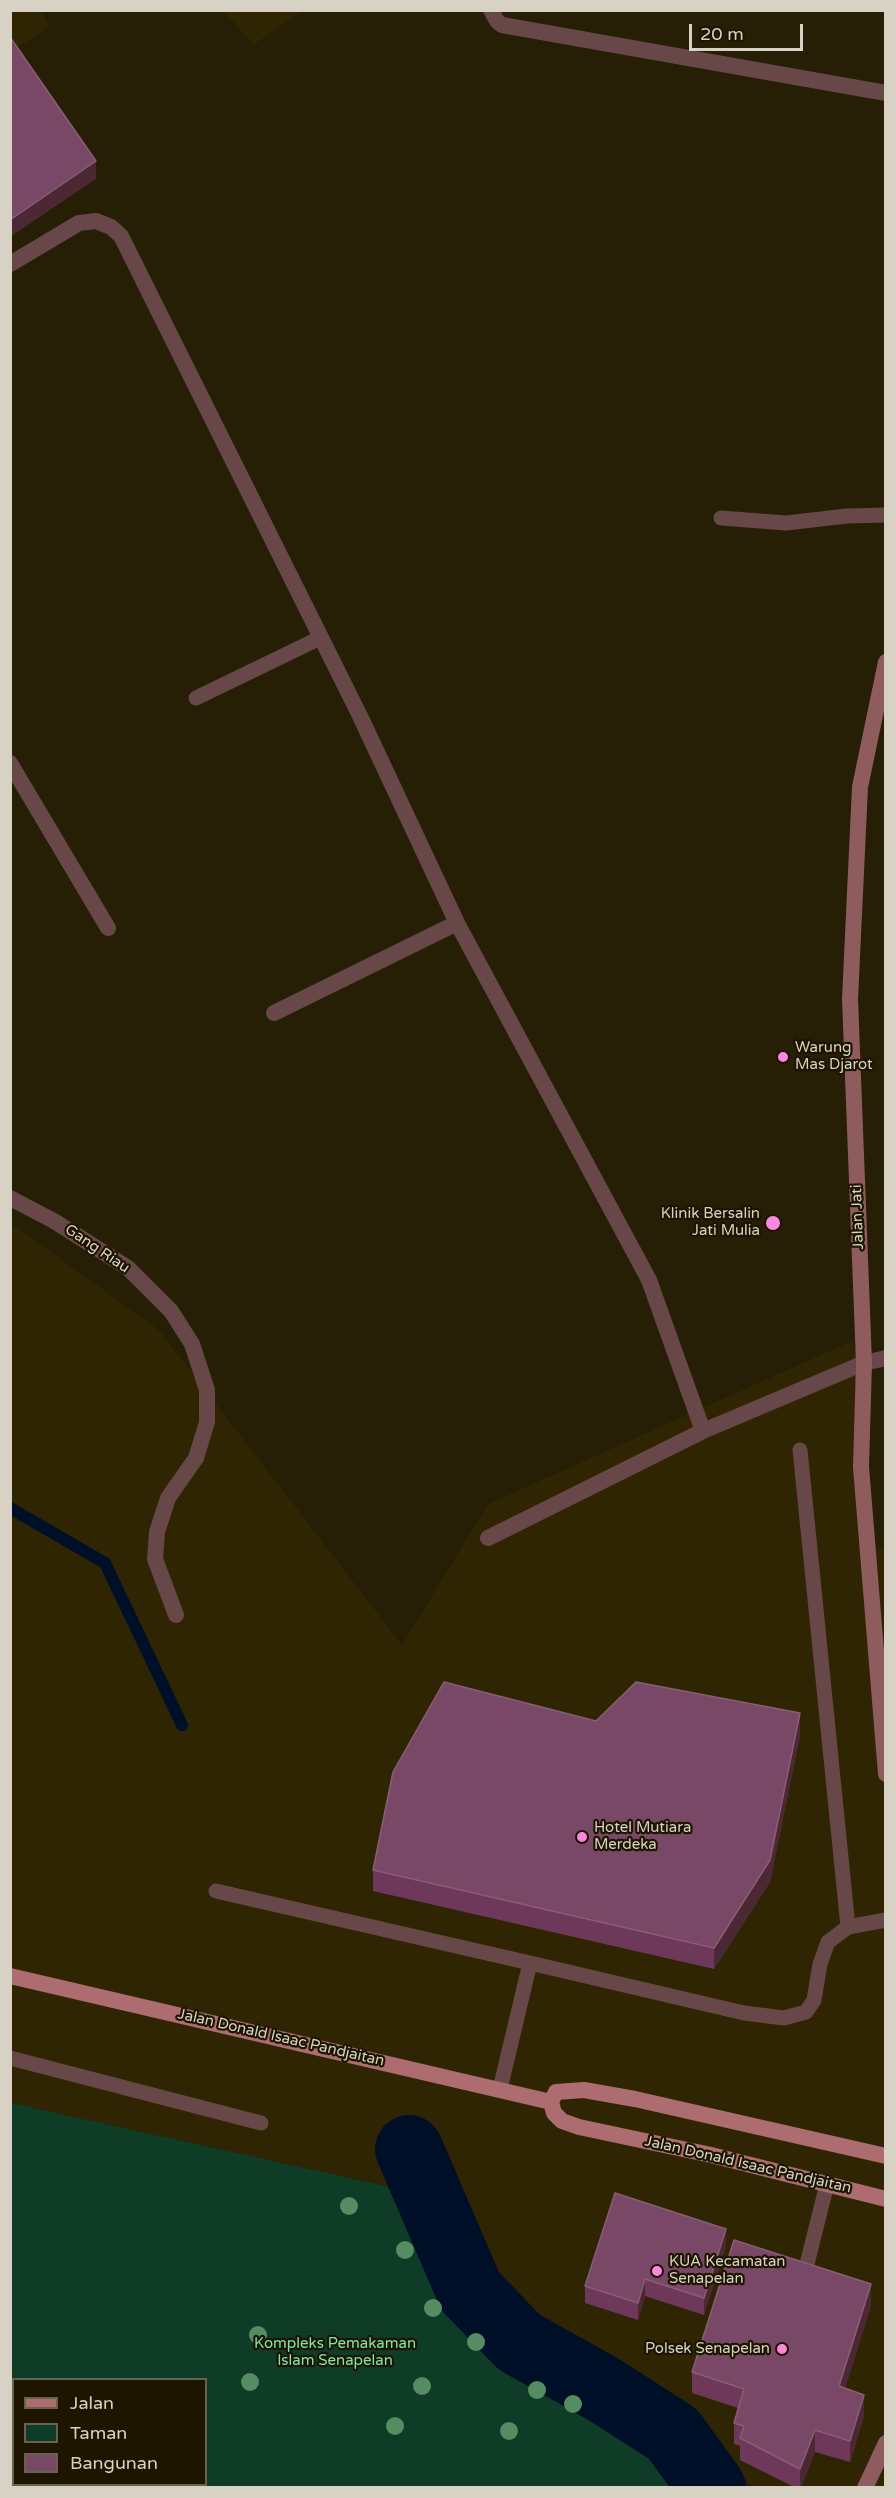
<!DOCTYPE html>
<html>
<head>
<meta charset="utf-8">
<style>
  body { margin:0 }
  #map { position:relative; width:896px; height:2498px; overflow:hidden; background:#261f05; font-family:"Varela Round",sans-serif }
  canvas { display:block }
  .frame { position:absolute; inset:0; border:12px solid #d7d2c3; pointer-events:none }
  .legend { position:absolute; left:12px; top:2378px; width:195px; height:108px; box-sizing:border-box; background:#1d1500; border:2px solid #67614e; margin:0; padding:8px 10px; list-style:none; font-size:18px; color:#d7d2c3 }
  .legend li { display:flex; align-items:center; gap:12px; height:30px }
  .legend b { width:30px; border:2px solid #67614e }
  .scale { position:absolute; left:689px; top:24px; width:114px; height:27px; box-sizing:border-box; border:3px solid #d7d2c3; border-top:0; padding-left:8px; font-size:18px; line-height:21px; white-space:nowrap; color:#d7d2c3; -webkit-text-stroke:4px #1d1500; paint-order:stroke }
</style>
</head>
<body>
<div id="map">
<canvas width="896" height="2498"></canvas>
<div class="frame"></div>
<ul class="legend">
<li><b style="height:8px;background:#ad6c6f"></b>Jalan</li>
<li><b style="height:16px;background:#0f3c27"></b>Taman</li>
<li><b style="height:16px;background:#794866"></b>Bangunan</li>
</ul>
<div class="scale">20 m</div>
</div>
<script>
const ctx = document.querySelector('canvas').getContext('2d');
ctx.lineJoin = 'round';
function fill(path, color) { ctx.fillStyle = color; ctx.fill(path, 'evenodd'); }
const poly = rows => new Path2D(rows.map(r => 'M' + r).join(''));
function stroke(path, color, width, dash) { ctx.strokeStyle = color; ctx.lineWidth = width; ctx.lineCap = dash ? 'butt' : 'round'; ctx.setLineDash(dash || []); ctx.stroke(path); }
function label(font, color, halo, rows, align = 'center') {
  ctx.font = font + ' "Varela Round",sans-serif'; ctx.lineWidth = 4.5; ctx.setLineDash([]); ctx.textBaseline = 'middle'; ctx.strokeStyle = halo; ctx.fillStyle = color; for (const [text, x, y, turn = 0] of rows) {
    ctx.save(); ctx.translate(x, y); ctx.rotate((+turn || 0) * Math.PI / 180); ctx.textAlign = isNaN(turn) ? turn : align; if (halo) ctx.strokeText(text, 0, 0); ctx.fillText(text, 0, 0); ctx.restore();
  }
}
const built = poly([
  [11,11,40,11,50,27,11,51],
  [224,11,303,11,253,45],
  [11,1223,159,1330,402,1645,488,1504,852,1341,864,1363,871,1549,886,1548,885,2487,753,2487,685,2419,612,2373,531,2326,486,2280,453,2206,391,2187,11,2103]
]);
const green = poly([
  [11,2103,391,2187,460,2303,522,2358,661,2436,695,2487,11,2487],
  [14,2380,206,2380,206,2484,14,2484]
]);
const stream = poly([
  [10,1508,105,1563,182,1725]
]);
const river = poly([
  [409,2149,470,2291,519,2342,603,2389,673,2434,712,2488]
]);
const service = poly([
  [721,518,786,523,847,516,886,515],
  [196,698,320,638],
  [800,1450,848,1927],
  [216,1891,530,1963],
  [10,2058,261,2123],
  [500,2089,530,1963,744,2013,784,2018,806,2012,814,2000,820,1964,828,1942,848,1927,886,1920],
  [803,2280,827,2184]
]);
const minor = poly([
  [491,10,497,21,502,25,886,93],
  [10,264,79,223,96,221,111,227,121,236,360,716,457,923,649,1280,703,1431,864,1363,886,1358],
  [10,763,108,928],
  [274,1013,457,923],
  [10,1198,54,1221,128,1268,171,1311,192,1344,207,1390,207,1422,196,1458,168,1498,157,1532,155,1559,176,1615],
  [488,1538,703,1431]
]);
const secondary = poly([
  [886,662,860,787,850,999,864,1363,861,1467,886,1774],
  [865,2488,886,2443]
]);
const primary = poly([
  [10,1976,551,2102],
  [886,2156,635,2099,584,2090,556,2092,551,2102,554,2113,562,2121,579,2127,711,2155,886,2199]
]);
const trees = [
  [349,2206],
  [405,2250],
  [433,2308],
  [258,2335],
  [476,2342],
  [250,2382],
  [422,2386],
  [537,2390],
  [573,2404],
  [395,2426],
  [509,2431]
];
const wall = poly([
  [596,1721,800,1735,770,1882,714,1969,373,1891,373,1870],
  [726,2246,704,2315,645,2296,638,2320,585,2303,585,2286],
  [871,2306,845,2388,864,2416,850,2462,815,2452,801,2487,794,2487,740,2460,740,2446,734,2444,734,2423,738,2408,692,2393,692,2372]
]);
const shadedWall = poly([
  [96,161,96,179,10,237,10,220],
  [800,1713,800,1735,770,1882,714,1969,714,1948],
  [726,2229,726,2246,704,2315,704,2298],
  [645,2279,645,2296,638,2320,638,2303],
  [871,2284,871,2306,839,2408,839,2386],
  [864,2395,864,2416,850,2462,850,2441],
  [815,2430,815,2452,801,2487,800,2487,800,2469]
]);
const building = poly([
  [10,37,96,161,10,220,10,37],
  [444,1682,596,1721,636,1682,800,1713,770,1860,714,1948,373,1870,393,1772,444,1682],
  [615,2193,726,2229,704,2298,645,2279,638,2303,585,2286,615,2193],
  [734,2240,871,2284,839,2386,864,2395,850,2441,815,2430,800,2469,740,2438,744,2426,734,2423,744,2389,692,2372,734,2240]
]);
const markers = [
  [783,1057,6,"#fd86e2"],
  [773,1223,8,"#fd86e2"],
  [582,1837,6,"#fd86e2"],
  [657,2271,6,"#fd86e2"],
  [782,2349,6,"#fd86e2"]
];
const poiNames = [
  ["Warung",795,1048],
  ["Mas Djarot",795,1065],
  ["Klinik Bersalin",760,1214,"right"],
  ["Jati Mulia",760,1231,"right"],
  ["Hotel Mutiara",594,1828],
  ["Merdeka",594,1845],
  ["KUA Kecamatan",669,2262],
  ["Senapelan",669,2279],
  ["Polsek Senapelan",770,2349,"right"]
];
const streetNames = [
  ["Jalan Jati",858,1217,-92],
  ["Gang Riau",97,1249,34],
  ["Jalan Donald Isaac Pandjaitan",281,2038,13],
  ["Jalan Donald Isaac Pandjaitan",748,2165,13]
];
const parkNames = [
  ["Kompleks Pemakaman",335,2344],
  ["Islam Senapelan",335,2361]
];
fill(built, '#2f2502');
fill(green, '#0f3c27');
stroke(stream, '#000f28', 12);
stroke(river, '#000f28', 68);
stroke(service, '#674748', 15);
stroke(minor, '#674748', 16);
stroke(secondary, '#8f5c5e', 16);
stroke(primary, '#ad6c6f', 16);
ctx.fillStyle = '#558c61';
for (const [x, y] of trees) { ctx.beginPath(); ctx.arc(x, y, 9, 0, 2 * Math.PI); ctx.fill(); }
fill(wall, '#6e385b');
fill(shadedWall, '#4c2734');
fill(building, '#794866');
stroke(building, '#885e75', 1.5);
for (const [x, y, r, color] of markers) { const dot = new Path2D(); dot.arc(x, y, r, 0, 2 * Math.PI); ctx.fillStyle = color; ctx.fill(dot); stroke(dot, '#1d1500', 2); }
label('15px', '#d7d2c3', '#1d1500', poiNames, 'left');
label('15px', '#d7d2c3', '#1d1500', streetNames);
label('15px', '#7ce6ad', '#1d1500', parkNames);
</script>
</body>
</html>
